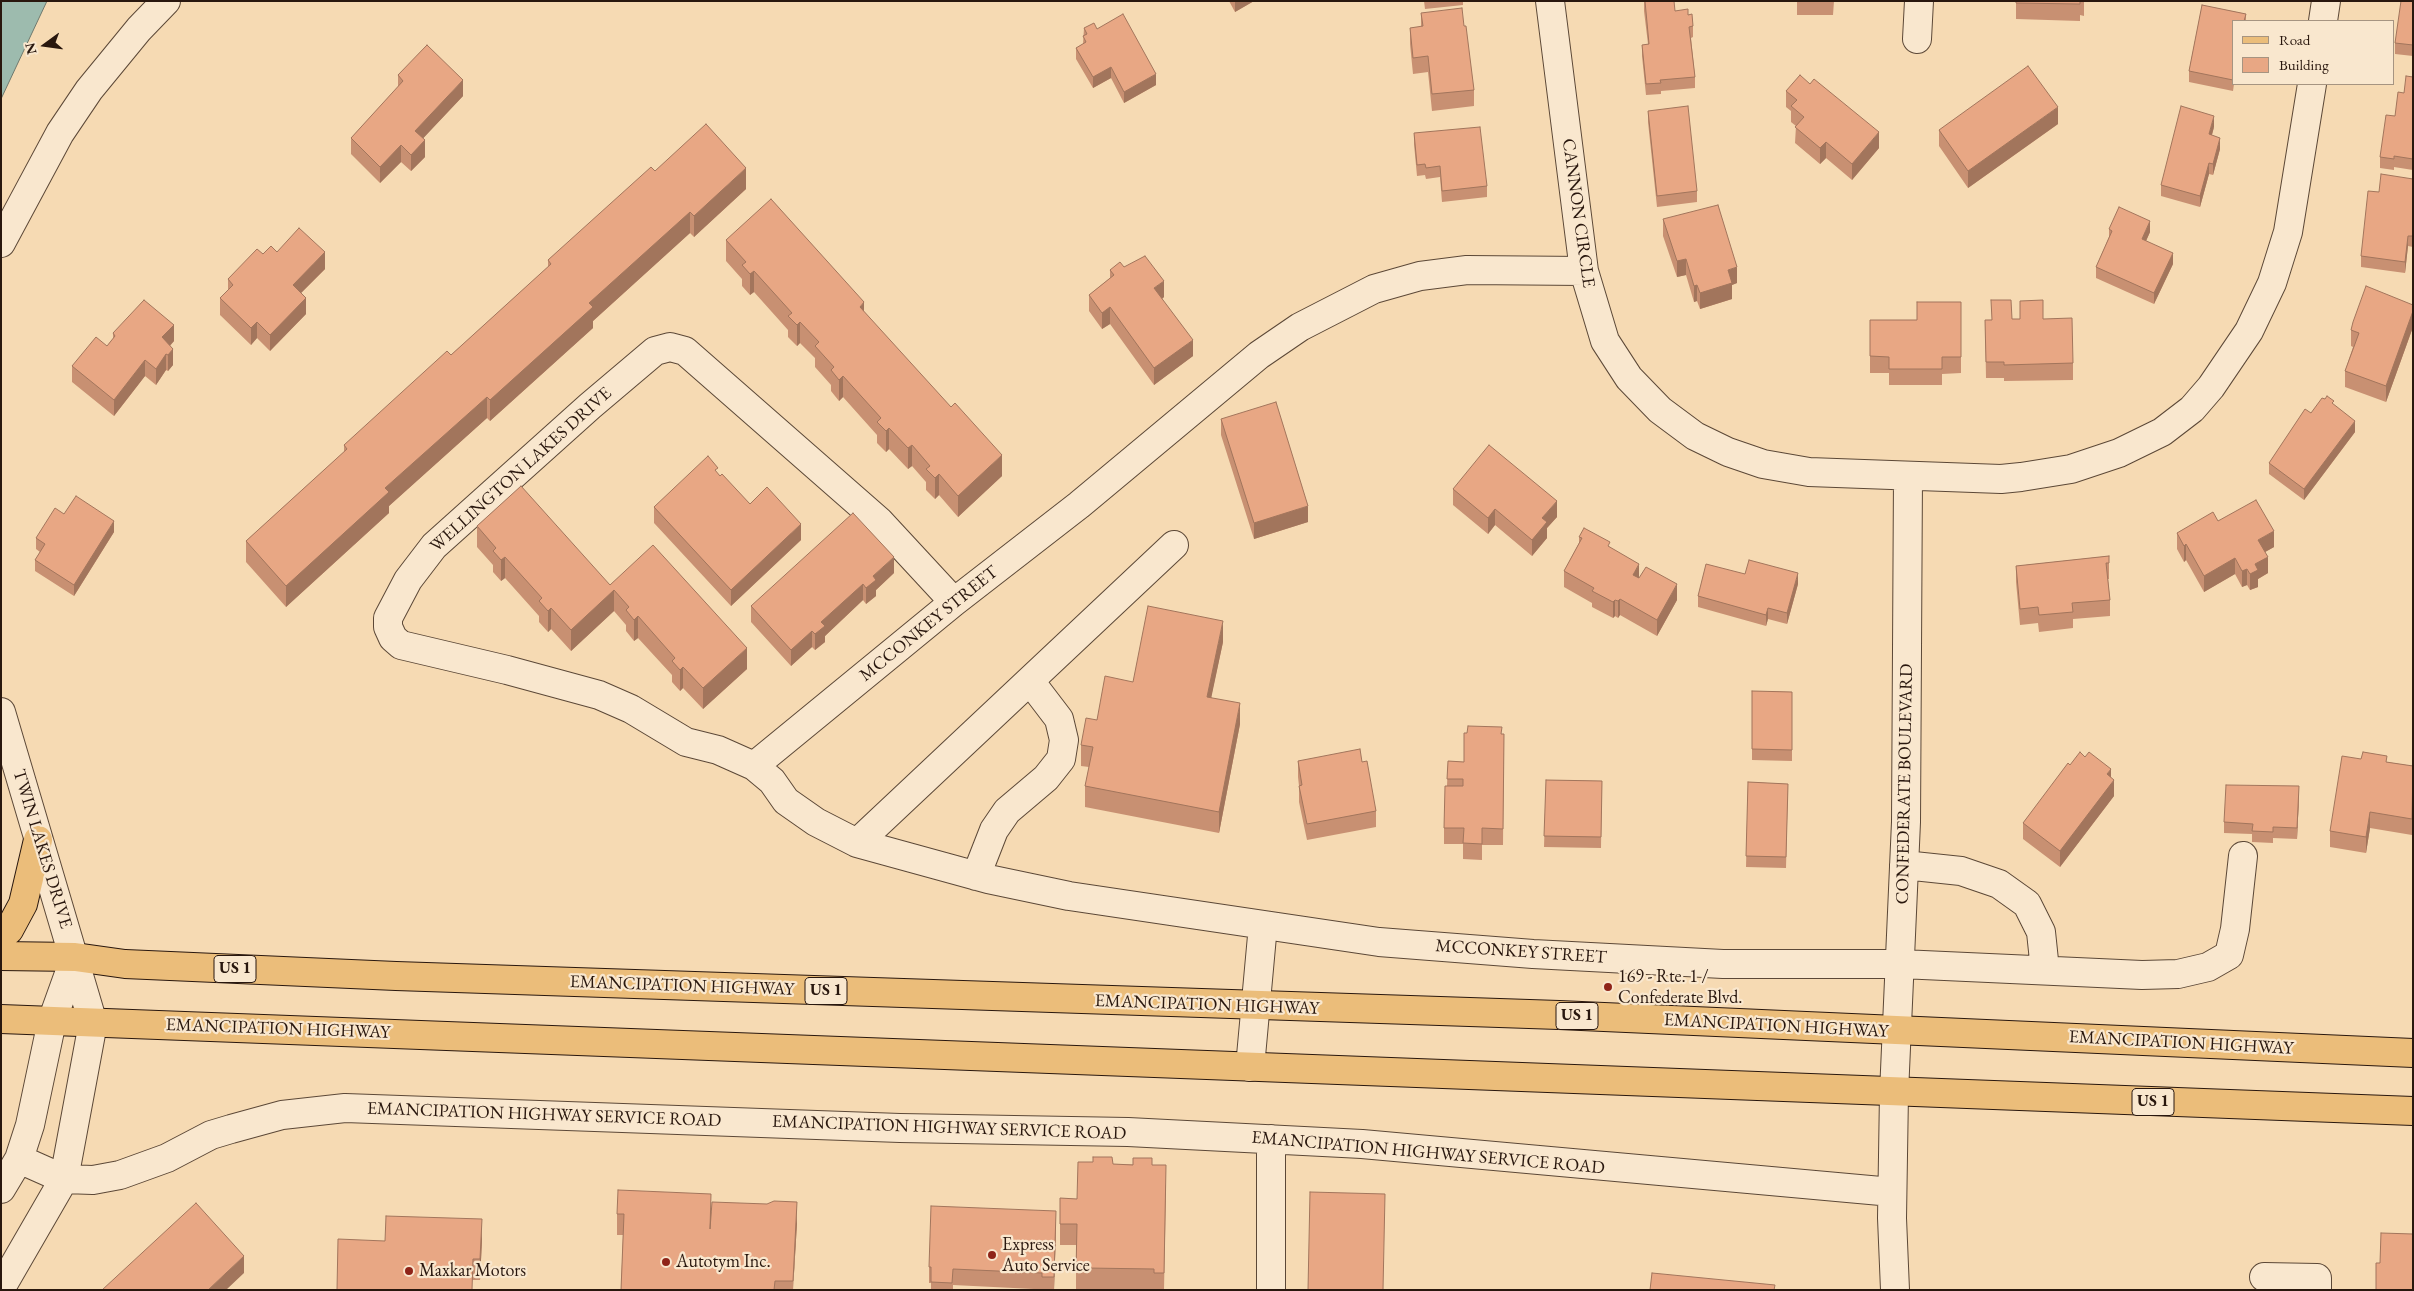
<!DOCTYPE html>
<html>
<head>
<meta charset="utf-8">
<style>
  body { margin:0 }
  #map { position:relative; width:2414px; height:1291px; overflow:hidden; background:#f6dab3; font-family:"EB Garamond",serif }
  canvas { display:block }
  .frame { position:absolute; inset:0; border:2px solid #29170e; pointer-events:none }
  .legend { position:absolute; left:2232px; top:20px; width:162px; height:65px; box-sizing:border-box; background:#f9e7ce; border:1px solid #a69481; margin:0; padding:6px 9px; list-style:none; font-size:15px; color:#29170e }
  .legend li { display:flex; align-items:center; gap:10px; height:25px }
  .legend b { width:25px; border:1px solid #a69481 }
  .north { position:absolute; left:20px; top:20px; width:50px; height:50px; -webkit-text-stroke:4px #f9e7ce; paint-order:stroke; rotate:256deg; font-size:14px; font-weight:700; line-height:20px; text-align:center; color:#29170e }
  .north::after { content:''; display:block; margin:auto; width:18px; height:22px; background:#29170e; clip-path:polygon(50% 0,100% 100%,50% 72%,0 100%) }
</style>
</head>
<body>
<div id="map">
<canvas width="2414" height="1291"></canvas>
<div class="frame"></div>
<ul class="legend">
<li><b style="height:6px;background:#ebbd7a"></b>Road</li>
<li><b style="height:14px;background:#e8a784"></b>Building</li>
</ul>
<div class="north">N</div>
</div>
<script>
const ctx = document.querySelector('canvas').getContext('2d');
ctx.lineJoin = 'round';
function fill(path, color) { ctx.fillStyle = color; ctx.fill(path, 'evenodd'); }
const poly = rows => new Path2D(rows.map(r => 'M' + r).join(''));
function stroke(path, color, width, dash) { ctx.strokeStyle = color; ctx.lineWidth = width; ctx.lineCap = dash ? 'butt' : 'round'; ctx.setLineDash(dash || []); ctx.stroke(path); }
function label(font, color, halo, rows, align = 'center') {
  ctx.font = font + ' "EB Garamond",serif'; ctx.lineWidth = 4.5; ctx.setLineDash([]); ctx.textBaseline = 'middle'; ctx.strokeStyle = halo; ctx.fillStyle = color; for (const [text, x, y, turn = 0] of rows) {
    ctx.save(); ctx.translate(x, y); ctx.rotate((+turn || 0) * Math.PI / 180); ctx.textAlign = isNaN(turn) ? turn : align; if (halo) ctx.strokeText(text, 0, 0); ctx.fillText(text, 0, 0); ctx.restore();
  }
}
const water = poly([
  [1,1,47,1,1,99,1,1]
]);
const minor = poly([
  [1550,1,1584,271,1605,341,1629,378,1660,410,1695,436,1728,452,1763,464,1809,472,2001,479,2021,477,2071,469,2119,453,2162,432,2192,409,2211,387,2249,331,2272,283,2288,232,2312,84],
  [2323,21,2326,1],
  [1917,39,1919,1],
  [1,243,60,133,89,90,139,29,166,1],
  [954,602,879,521,685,351,670,347,655,351,590,406,434,546,408,580,388,618,388,627,393,638,401,645,507,670,599,695,631,709,686,742,718,750,754,766,772,781,786,801,816,822,857,843,988,879,1069,896,1379,942,1533,954,1723,964,1901,964,2142,975,2178,974,2208,967,2229,955,2235,929,2243,856],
  [1,712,93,1023,64,1179,1,1288],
  [754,766,954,602,1079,505,1259,355,1300,327,1374,289,1420,276,1467,270,1584,271],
  [857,843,1174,545],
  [1904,865,1961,871,1999,884,2027,904,2041,932,2045,970],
  [976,876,994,830,1007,811,1046,778,1061,759,1064,740,1059,719,1030,681],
  [1250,1067,1263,925],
  [1271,1139,1271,1290],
  [19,1159,64,1179,93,1180,120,1175,167,1158,211,1135,231,1129,282,1115,345,1108,900,1128,1128,1132,1362,1144,1892,1192],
  [1,1189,19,1159,30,1125,52,1021,75,957],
  [2264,1277,2317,1278,2317,1290],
  [1895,1290,1892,1218,1894,1093,1906,822,1908,476]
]);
const major = poly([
  [1,936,9,930,23,904,38,840],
  [1,956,75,957,125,964,396,976,1559,1015,2413,1053],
  [1,1019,2413,1111]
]);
const wall = poly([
  [1229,1,1254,1,1235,12],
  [1424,1,1463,1,1463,5,1425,9],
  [1644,1,1688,15,1693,26,1693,37,1691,38,1695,77,1695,88,1661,91,1661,94,1646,95,1642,56,1642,45,1648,44,1644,11],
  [1797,1,1834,1,1833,15,1797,15],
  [2016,1,2084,1,2084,16,2080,15,2080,21,2016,19],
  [2413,1,2413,56,2395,54,2395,43],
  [2202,5,2246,14,2246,21,2233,21,2233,84,2234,84,2233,91,2189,82,2189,71],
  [1421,13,1474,90,1474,106,1432,111,1428,72,1413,74,1410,44,1410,28,1421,27],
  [1084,28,1097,29,1156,85,1124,103,1111,78,1093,88,1076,59,1076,48,1083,44],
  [398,75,463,96,423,138,425,157,411,171,401,162,380,183,351,154,351,138,398,87],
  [2413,77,2413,170,2394,167,2394,170,2380,168,2380,157,2404,93],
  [1786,91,1879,148,1852,180,1826,158,1820,164,1795,143,1796,126,1791,122,1791,111,1786,107],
  [1648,111,1697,191,1697,202,1657,207,1648,122],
  [2058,124,1968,188,1939,146,1939,130],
  [2214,127,2212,135,2220,149,2213,175,2209,174,2200,207,2161,196,2161,185],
  [1414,133,1487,186,1487,197,1442,202,1440,177,1426,179,1425,175,1417,176,1414,144],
  [655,171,746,189,694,237,690,233,593,321,593,328,490,421,487,418,389,506,389,513,286,607,246,562,246,541,344,452,344,445,451,355,548,267,548,260],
  [2413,179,2413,247,2408,246,2405,273,2361,267,2361,256,2379,192],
  [1663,219,1737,283,1732,285,1732,299,1700,309,1697,301,1694,302,1686,275,1677,277,1663,236],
  [2109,229,2150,232,2146,241,2173,264,2154,304,2096,278,2096,267,2109,237],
  [726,240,864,312,1002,476,958,517,939,495,935,499,926,490,926,482,912,466,908,469,889,449,886,452,877,443,877,435,843,397,839,401,831,391,831,385,815,367,815,358,800,343,797,346,788,337,788,330,754,292,750,295,742,286,742,279,726,261],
  [277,252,325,269,301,293,306,314,270,351,257,338,251,345,220,315,220,298,228,291,228,279,263,254],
  [1124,267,1164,297,1162,299,1193,356,1154,385,1110,324,1102,329,1089,311,1089,295,1110,278,1110,270],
  [2020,301,2043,319,2073,363,2073,380,2004,381,2004,378,1986,378,1985,320,2020,319],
  [1961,302,1961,373,1942,374,1942,385,1889,385,1889,373,1870,373,1870,320,1917,320],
  [2413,305,2413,327,2386,402,2345,387,2345,371,2353,347,2351,346,2351,330],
  [113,333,174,341,170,346,173,365,168,371,166,370,156,385,145,376,114,416,72,382,72,366,107,346,113,339],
  [2334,405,2355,432,2304,500,2269,474,2269,463,2311,413],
  [1221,419,1308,522,1254,539,1221,435],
  [718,474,750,504,801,540,731,606,654,523,654,507],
  [1453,489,1557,517,1547,528,1547,538,1532,556,1495,525,1488,534,1453,505],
  [64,514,114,532,74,596,35,571,35,560,40,552,36,549,36,538],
  [2218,521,2274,547,2265,552,2268,573,2258,579,2258,587,2250,590,2247,585,2242,587,2235,574,2204,592,2186,560,2184,562,2177,549,2177,533],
  [477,526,610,585,747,669,703,709,683,688,680,691,672,682,672,675,638,638,634,641,626,631,626,625,614,611,571,651,551,629,548,632,539,622,539,616,505,578,501,581,493,572,493,565,477,547],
  [1579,537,1610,547,1639,578,1677,600,1657,636,1620,615,1618,618,1615,616,1613,618,1592,607,1592,603,1564,587,1564,571,1579,543],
  [2109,556,2109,579,2108,579,2110,600,2110,616,2073,619,2073,628,2039,632,2038,623,2020,625,2016,582,2016,566],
  [894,573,876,590,876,596,866,604,863,600,825,636,825,642,815,650,812,647,791,666,751,622,751,606],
  [1745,574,1798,584,1787,624,1768,619,1766,626,1698,607,1698,596],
  [1223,642,1211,697,1240,724,1219,833,1085,807,1085,786,1089,767,1081,766,1081,745,1097,720,1133,682],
  [1752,691,1792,692,1792,761,1752,760],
  [1502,734,1504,734,1503,845,1482,845,1482,860,1463,859,1463,844,1444,844,1444,828,1447,786,1448,761,1464,762],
  [1298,761,1362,762,1376,811,1376,827,1307,840,1299,802,1299,786,1298,777],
  [2387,762,2413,766,2412,835,2370,828,2366,853,2330,847,2330,831],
  [2070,765,2111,777,2114,796,2060,867,2023,839,2023,823],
  [1546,780,1602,781,1601,848,1544,847],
  [1748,782,1788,784,1786,868,1746,867],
  [2299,797,2297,839,2273,838,2273,843,2252,842,2252,834,2224,833,2224,822],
  [1113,1164,1152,1165,1166,1186,1164,1290,1087,1289,1087,1290,1076,1290,1076,1245,1060,1245,1060,1198,1077,1199],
  [711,1212,797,1223,793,1290,621,1290,623,1235,617,1235,617,1214],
  [1056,1228,1054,1290,953,1285,953,1290,931,1290,931,1283,929,1283,929,1267],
  [482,1240,480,1280,473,1280,385,1241]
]);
const shadedWall = poly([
  [1235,1,1254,1,1235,12],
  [1111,67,1111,78,1093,88,1093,77],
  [1156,74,1156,85,1124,103,1124,92],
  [463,80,463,96,415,147,415,131],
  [2058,107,2058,124,1968,188,1968,171],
  [2214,116,2214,127,2209,145,2209,134],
  [1879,132,1879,148,1852,180,1852,164],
  [2220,138,2220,149,2213,175,2213,164],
  [425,140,425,157,411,171,411,155],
  [1826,142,1826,158,1820,164,1820,148],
  [401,145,401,162,380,183,380,167],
  [2209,163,2209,174,2200,207,2200,196],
  [746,168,746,189,694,237,694,216],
  [690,212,690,233,593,321,593,328,490,421,490,400,589,303],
  [2150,221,2150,232,2142,250,2142,239],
  [2408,236,2408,246,2405,273,2405,262],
  [325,252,325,269,293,301,293,285],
  [2173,253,2173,264,2154,304,2154,293],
  [1686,259,1686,275,1677,277,1677,261],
  [1737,267,1737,283,1732,285,1732,299,1700,309,1700,293,1728,270],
  [754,271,754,292,750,295,750,274],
  [1164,281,1164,297,1154,305,1154,288],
  [1697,285,1697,301,1694,302,1694,286],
  [306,298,306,314,270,351,270,335],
  [864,302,864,323,860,307],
  [1110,307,1110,324,1102,329,1102,313],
  [2413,311,2413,327,2386,402,2386,386],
  [257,322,257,338,251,345,251,328],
  [800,322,800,343,797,346,797,325],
  [174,325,174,341,162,354,162,337],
  [1193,340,1193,356,1154,385,1154,368],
  [173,349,173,365,168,371,168,355],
  [166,354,166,370,156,385,156,369],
  [145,360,145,376,114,416,114,400],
  [843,376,843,397,839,401,839,380],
  [487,397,487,418,389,506,389,513,286,607,286,586,385,488],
  [2355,421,2355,432,2304,500,2304,489],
  [889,428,889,449,886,452,886,431],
  [912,445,912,466,908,469,908,448],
  [1002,455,1002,476,958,517,958,496],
  [939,474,939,495,935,499,935,478],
  [1557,501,1557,517,1547,528,1547,538,1532,556,1532,540,1542,518],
  [1308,506,1308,522,1254,539,1254,523],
  [1495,509,1495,525,1488,534,1488,518],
  [114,521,114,532,74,596,74,585],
  [801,524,801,540,731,606,731,590],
  [2274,531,2274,547,2258,556,2258,540],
  [2186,544,2186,560,2184,562,2184,546],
  [505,557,505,578,501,581,501,560],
  [894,557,894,573,876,590,876,596,866,604,866,588,873,576],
  [2268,557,2268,573,2258,579,2258,587,2250,590,2250,574,2255,564],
  [2235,558,2235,574,2204,592,2204,576],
  [1639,564,1639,580,1633,575],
  [2247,569,2247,585,2242,587,2242,571],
  [1798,573,1798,584,1787,624,1787,613],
  [863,584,863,600,825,636,825,642,815,650,815,634,821,622],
  [1677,584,1677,600,1657,636,1657,620],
  [614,590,614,611,571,651,571,630],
  [1620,599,1620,615,1618,618,1618,601],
  [1615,600,1615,616,1613,618,1613,602],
  [551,608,551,629,548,632,548,611],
  [1768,608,1768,619,1766,626,1766,615],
  [638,616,638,638,634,641,634,620],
  [1223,621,1223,642,1207,718,1207,697],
  [812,631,812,647,791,666,791,650],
  [747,648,747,669,703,709,703,688],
  [683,667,683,688,680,691,680,670],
  [1240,703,1240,724,1219,833,1219,812],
  [2111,769,2111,784,2114,780,2114,796,2060,867,2060,851,2107,774],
  [2299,786,2299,797,2297,839,2297,828],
  [2370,812,2370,828,2366,853,2366,837],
  [797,1202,797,1223,793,1290],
  [1056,1211,1056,1228,1054,1290,1054,1277],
  [482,1219,482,1240,480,1280,480,1259],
  [244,1256,244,1273,226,1290,208,1290]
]);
const building = poly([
  [1645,1,1674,1,1675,11,1688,9,1688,15,1692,14,1693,26,1689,27,1695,77,1660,80,1661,83,1646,84,1642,45,1649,44,1645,1],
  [2016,1,2080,1,2080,4,2016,3,2016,1],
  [2401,1,2413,1,2413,45,2395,43,2401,1],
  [2202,5,2246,14,2244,21,2233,21,2233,80,2189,71,2202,5],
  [1462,8,1464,26,1466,26,1474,90,1432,94,1428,56,1413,58,1410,28,1423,26,1421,13,1462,8],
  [1123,14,1156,74,1124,92,1111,67,1093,77,1076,48,1086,42,1083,36,1087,34,1084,28,1094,23,1097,29,1123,14],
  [427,45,463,80,415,131,425,140,411,155,401,145,380,167,351,138,403,81,398,75,427,45],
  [2028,66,2058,107,1968,171,1939,130,2028,66],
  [1800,75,1810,84,1814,79,1879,132,1852,164,1826,142,1820,148,1795,127,1804,117,1791,106,1797,100,1786,91,1800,75],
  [2406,76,2413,77,2413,159,2394,156,2394,159,2380,157,2386,115,2395,116,2398,92,2404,93,2406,76],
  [1688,106,1697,191,1657,196,1648,111,1688,106],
  [2181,106,2214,116,2209,134,2220,138,2213,164,2209,163,2200,196,2161,185,2181,106],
  [706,124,746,168,694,216,690,212,589,303,593,307,490,400,487,397,385,488,389,492,286,586,246,541,347,449,344,445,447,351,451,355,551,264,548,260,651,167,655,171,706,124],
  [1480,127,1487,186,1442,191,1440,166,1426,168,1425,164,1417,165,1414,133,1480,127],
  [2381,174,2413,179,2413,236,2408,236,2405,262,2361,256,2368,191,2379,192,2381,174],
  [771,199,864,302,860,307,951,407,955,403,1002,455,958,496,939,474,935,478,926,469,930,466,912,445,908,448,889,428,886,431,877,422,881,418,843,376,839,380,831,370,834,367,815,346,819,342,800,322,797,325,788,316,792,313,754,271,750,274,742,265,746,262,726,240,771,199],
  [1718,205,1737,267,1728,270,1732,283,1700,293,1697,285,1694,286,1686,259,1677,261,1663,219,1718,205],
  [2119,207,2150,221,2142,239,2173,253,2154,293,2096,267,2112,231,2109,229,2119,207],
  [299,228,325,252,293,285,306,298,270,335,257,322,251,328,220,298,233,285,228,279,257,249,263,254,271,246,277,252,299,228],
  [1145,256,1164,281,1154,288,1193,340,1154,368,1110,307,1102,313,1089,295,1114,275,1110,270,1120,262,1124,267,1145,256],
  [2366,286,2413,305,2413,311,2386,386,2345,371,2359,333,2351,330,2353,322,2366,286],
  [144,300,174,325,162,337,173,349,168,355,166,354,156,369,145,360,114,400,72,366,96,337,107,346,115,336,113,333,144,300],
  [1991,300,2011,300,2012,319,2020,319,2020,301,2043,300,2043,319,2072,318,2073,363,2004,365,2004,362,1986,362,1985,320,1992,320,1991,300],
  [1917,302,1961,302,1961,357,1942,357,1942,369,1889,369,1889,357,1870,356,1870,320,1917,320,1917,302],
  [2327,396,2334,401,2332,403,2355,421,2304,489,2269,463,2305,409,2311,413,2322,398,2325,399,2327,396],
  [1276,402,1308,506,1254,523,1221,419,1276,402],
  [1489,445,1557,501,1542,518,1547,522,1532,540,1495,509,1488,518,1453,489,1489,445],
  [708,456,718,468,715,470,720,476,722,474,750,504,767,487,801,524,731,590,654,507,708,456],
  [521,486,610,585,653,545,747,648,703,688,683,667,680,670,672,661,675,658,638,616,634,620,626,610,629,607,614,590,571,630,551,608,548,611,539,601,542,598,505,557,501,560,493,551,496,548,477,526,521,486],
  [76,496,114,521,74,585,35,560,45,544,36,538,55,508,64,514,76,496],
  [2256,500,2274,531,2258,540,2268,557,2255,564,2258,570,2250,574,2247,569,2242,571,2235,558,2204,576,2186,544,2184,546,2177,533,2213,512,2218,521,2256,500],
  [853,513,894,557,873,576,876,580,866,588,863,584,821,622,825,626,815,634,812,631,791,650,751,606,853,513],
  [1584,528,1610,542,1608,546,1639,564,1633,575,1639,578,1646,567,1677,584,1657,620,1620,599,1618,601,1615,600,1613,602,1592,591,1594,588,1564,571,1582,538,1579,537,1584,528],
  [2109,556,2109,563,2106,563,2110,600,2072,603,2073,612,2039,615,2038,607,2020,609,2016,566,2109,556],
  [1749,560,1798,573,1787,613,1768,608,1766,615,1698,596,1706,564,1745,574,1749,560],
  [1148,606,1223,621,1207,697,1240,703,1219,812,1085,786,1093,747,1081,745,1086,718,1097,720,1105,676,1133,682,1148,606],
  [1752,691,1792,692,1792,750,1752,749,1752,691],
  [1468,726,1502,727,1501,734,1504,734,1503,829,1482,828,1482,844,1463,843,1464,828,1444,828,1445,786,1463,786,1463,779,1447,779,1448,761,1464,762,1464,733,1467,733,1468,726],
  [1360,749,1362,762,1367,761,1376,811,1307,824,1299,786,1302,785,1298,761,1360,749],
  [2080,752,2085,757,2089,752,2111,769,2107,774,2114,780,2060,851,2023,823,2068,763,2070,765,2080,752],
  [2363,752,2387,756,2386,762,2413,766,2412,819,2370,812,2366,837,2330,831,2342,756,2361,759,2363,752],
  [1546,780,1602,781,1601,837,1544,836,1546,780],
  [1748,782,1788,784,1786,857,1746,856,1748,782],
  [2226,785,2299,786,2297,828,2273,827,2273,832,2252,831,2253,824,2224,822,2226,785],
  [1093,1157,1112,1157,1113,1164,1133,1165,1133,1158,1152,1158,1152,1165,1166,1165,1164,1273,1154,1273,1154,1269,1087,1268,1087,1271,1076,1271,1077,1224,1060,1224,1060,1198,1077,1199,1078,1162,1093,1162,1093,1157],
  [618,1190,711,1194,710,1229,712,1202,767,1204,774,1201,797,1202,793,1281,775,1281,774,1290,621,1290,624,1214,617,1214,618,1190],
  [1310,1192,1385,1194,1383,1290,1308,1290,1310,1192],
  [196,1203,244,1256,208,1290,102,1290,196,1203],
  [931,1206,1056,1211,1054,1277,1042,1277,1042,1273,953,1269,952,1283,931,1282,931,1267,929,1267,931,1206],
  [386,1216,482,1219,480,1259,473,1259,472,1290,337,1290,338,1239,385,1241,386,1216],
  [2381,1233,2413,1234,2413,1290,2376,1290,2376,1263,2380,1263,2381,1233],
  [1652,1273,1775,1285,1774,1290,1650,1290,1652,1273]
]);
const markers = [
  [1608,987,5,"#8f2418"],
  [992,1255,5,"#8f2418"],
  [666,1262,5,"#8f2418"],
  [409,1271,5,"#8f2418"]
];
const shields = [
  [235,969,42],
  [826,991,42],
  [1577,1016,42],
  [2153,1102,42]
];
const shieldNames = [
  ["US 1",235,969],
  ["US 1",826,991],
  ["US 1",1577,1016],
  ["US 1",2153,1102]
];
const streetNames = [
  ["CANNON CIRCLE",1578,213,82],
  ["WELLINGTON LAKES DRIVE",521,470,-42],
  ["MCCONKEY STREET",929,624,-39],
  ["CONFEDERATE BOULEVARD",1905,784,-89],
  ["TWIN LAKES DRIVE",42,849,73],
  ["MCCONKEY STREET",1521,952,4],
  ["EMANCIPATION HIGHWAY",682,986,2],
  ["EMANCIPATION HIGHWAY",1207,1005,2],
  ["EMANCIPATION HIGHWAY",1776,1026,3],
  ["EMANCIPATION HIGHWAY",278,1029,2],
  ["EMANCIPATION HIGHWAY",2181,1043,3],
  ["EMANCIPATION HIGHWAY SERVICE ROAD",544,1115,2],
  ["EMANCIPATION HIGHWAY SERVICE ROAD",949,1128,2],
  ["EMANCIPATION HIGHWAY SERVICE ROAD",1428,1153,5]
];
const poiNames = [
  ["169 - Rte. 1 /",1618,977],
  ["Confederate Blvd.",1618,998],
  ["Express",1002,1245],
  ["Auto Service",1002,1266],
  ["Autotym Inc.",676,1262],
  ["Maxkar Motors",419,1271]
];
fill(water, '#9dbbae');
stroke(water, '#6f796e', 1);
stroke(minor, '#5c4837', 30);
stroke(major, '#29170e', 30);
stroke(minor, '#f9e7ce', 28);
stroke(major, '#ebbd7a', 28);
fill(wall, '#c89072');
fill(shadedWall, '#a2755c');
fill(building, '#e8a784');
stroke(building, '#a2755c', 1);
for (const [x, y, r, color] of markers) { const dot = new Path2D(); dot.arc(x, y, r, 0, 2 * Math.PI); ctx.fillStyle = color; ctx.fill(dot); stroke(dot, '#f9e7ce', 2); }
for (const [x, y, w] of shields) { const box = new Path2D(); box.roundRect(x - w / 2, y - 13.5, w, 27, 4); ctx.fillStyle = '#f9e7ce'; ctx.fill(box); stroke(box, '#29170e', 1); }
label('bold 16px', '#29170e', null, shieldNames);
label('18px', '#29170e', '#f9e7ce', streetNames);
label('18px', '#29170e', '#f9e7ce', poiNames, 'left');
</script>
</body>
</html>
